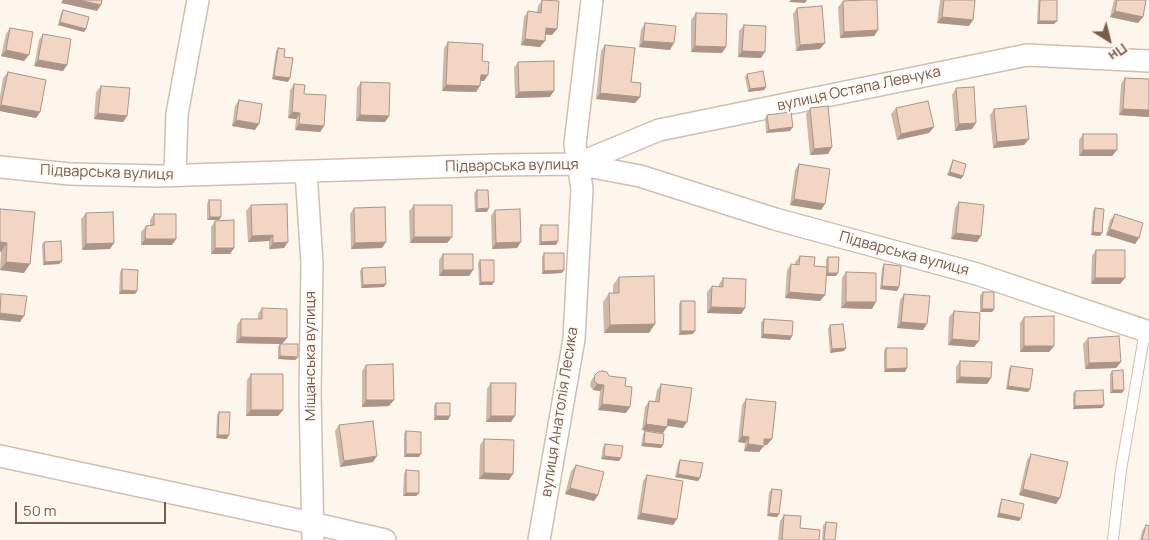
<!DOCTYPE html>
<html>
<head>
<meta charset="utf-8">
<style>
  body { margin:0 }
  #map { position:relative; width:1149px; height:540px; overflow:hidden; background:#fdf6ec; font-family:Manrope,sans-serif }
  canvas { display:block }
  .north { position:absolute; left:1084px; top:15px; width:50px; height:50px; -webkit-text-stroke:4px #fffaf3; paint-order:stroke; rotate:144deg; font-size:14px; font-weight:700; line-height:20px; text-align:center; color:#7a5c4d }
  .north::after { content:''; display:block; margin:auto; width:18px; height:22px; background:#7a5c4d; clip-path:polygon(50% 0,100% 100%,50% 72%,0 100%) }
  .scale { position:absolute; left:15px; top:502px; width:151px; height:22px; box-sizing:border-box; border:2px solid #7a5c4d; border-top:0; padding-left:6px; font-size:15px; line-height:18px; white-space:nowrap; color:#7a5c4d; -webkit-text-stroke:4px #fffaf3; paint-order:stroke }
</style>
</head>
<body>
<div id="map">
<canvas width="1149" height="540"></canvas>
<div class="north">Пн</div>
<div class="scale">50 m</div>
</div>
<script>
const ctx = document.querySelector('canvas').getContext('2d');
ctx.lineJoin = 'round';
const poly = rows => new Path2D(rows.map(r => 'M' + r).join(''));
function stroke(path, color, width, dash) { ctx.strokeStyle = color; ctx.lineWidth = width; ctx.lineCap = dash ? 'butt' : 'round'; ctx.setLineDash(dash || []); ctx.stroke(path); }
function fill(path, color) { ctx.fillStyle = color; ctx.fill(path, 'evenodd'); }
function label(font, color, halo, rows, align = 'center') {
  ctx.font = font + ' Manrope,sans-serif'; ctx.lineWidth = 4; ctx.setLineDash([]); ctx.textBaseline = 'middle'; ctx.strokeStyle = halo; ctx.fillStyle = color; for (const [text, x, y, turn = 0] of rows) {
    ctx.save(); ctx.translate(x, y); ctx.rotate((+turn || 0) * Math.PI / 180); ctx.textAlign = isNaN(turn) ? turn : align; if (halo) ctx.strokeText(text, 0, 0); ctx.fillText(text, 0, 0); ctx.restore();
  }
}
const service = poly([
  [1113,540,1121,470,1145,331]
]);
const minor = poly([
  [577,164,659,130,1027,55,1149,61],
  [0,167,70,174,159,176,496,165,577,164,640,176,775,219,977,274,1149,332],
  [306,172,312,263,310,393,313,540],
  [175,175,177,114,198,0],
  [0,456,312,523,385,540],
  [539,540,574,339,582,189,575,144,592,0]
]);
const wall = poly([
  [542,0,557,29,552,35,545,34,540,47,521,45,524,17,528,11,537,12,538,6],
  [940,0,975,0,969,26,937,23],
  [1039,0,1057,0,1057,21,1054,24,1037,24,1038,1],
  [1114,0,1146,0,1143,17,1138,23,1110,17],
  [843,1,878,30,874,36,840,38,838,7],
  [797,8,820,49,796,51,793,14],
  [63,10,86,29,84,32,58,25,61,13],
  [696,13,722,53,691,52,691,20],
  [645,23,670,50,639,47,641,30],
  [744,25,761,58,738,57,739,31],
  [10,28,24,61,1,56,6,34],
  [43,34,67,65,63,71,34,66,39,40],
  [448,42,482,61,484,81,481,81,476,92,442,91,444,48],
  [605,45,631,82,640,97,635,103,596,99,601,51],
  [278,48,284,57,288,82,272,79,276,51],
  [518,62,550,97,515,98,514,68],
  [8,72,40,112,36,118,0,111,0,96,3,78],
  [747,74,766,87,764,90,748,92,745,77],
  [1125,78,1149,79,1149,117,1119,115,1121,84],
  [361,82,389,116,385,122,356,121,357,88],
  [294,84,304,94,324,126,320,132,295,130,296,119,288,118,290,90],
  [101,86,127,116,123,122,94,119,96,92],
  [956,88,972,129,955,131,952,95],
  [239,100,255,130,232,126,235,106],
  [810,108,832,147,828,154,810,155,806,114],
  [896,108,929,133,897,140,891,114],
  [994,109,1029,139,1024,145,993,148,990,115],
  [767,115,790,131,766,133,765,118],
  [1083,134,1117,150,1112,156,1079,156,1079,140],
  [953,160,963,176,961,179,947,175,951,164],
  [799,164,821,210,790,205,795,170],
  [477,190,487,212,475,212,474,193],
  [209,200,221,217,219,220,207,220,207,204],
  [959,202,981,236,977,242,951,239,955,208],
  [251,205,284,248,269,249,269,241,248,242,246,211],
  [414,205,452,237,447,243,410,243,409,211],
  [354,208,382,248,351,249,350,214],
  [1095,208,1100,236,1091,235,1093,211],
  [0,209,24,273,0,270,1,252,0,251],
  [495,210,517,248,492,249,491,216],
  [86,213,114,243,110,249,82,250,81,219],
  [154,214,176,239,172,245,141,245,141,232,146,226,150,226,150,220],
  [1115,214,1139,238,1135,244,1106,235,1110,220],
  [215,221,234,248,230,254,211,254,211,227],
  [541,225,558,241,556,245,539,245,539,228],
  [44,242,62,261,59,264,43,265,42,245],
  [1096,250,1125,278,1120,284,1091,284,1092,256],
  [544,253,562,273,542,274,542,257],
  [443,254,473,270,469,276,439,276,439,260],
  [800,256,814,266,826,267,826,260,828,257,838,273,836,276,826,276,825,295,820,301,785,298,787,270,791,264,795,265,795,262],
  [480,260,492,285,479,285,478,263],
  [884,264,899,287,897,291,880,289,882,268],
  [362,268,384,287,361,288,360,271],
  [122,269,137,291,135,294,119,294,120,272],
  [846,272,872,309,841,308,842,278],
  [619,277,649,333,604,333,603,302,609,293,613,293,613,285],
  [723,278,745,308,741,314,707,313,707,292,712,286,719,287,719,284],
  [983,292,994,309,992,312,980,312,980,295],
  [904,294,923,330,897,328,900,300],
  [681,301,693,334,679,335,679,304],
  [262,308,287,338,282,344,298,357,295,360,278,359,278,347,280,344,236,343,237,325,241,319,258,319,258,314],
  [954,311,979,341,974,347,948,345,949,317],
  [1024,317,1054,346,1049,352,1020,352,1020,323],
  [764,319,792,336,790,340,761,338,761,322],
  [830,325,846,348,844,351,830,353,828,329],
  [1088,338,1121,362,1116,368,1085,369,1083,344],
  [886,348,905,372,884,372,884,351],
  [960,361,991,378,987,384,956,383,956,367],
  [366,365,389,406,362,407,362,371],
  [1011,366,1030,389,1028,392,1006,389,1009,369],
  [1112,371,1124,390,1122,393,1110,393,1110,374],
  [251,374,283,410,278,416,246,416,247,380],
  [595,375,609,376,625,386,626,413,598,410,600,391,593,390,590,386,591,381],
  [491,383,511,422,486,422,487,389],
  [661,384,683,428,667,426,663,433,642,430,645,407,649,401,655,401,657,390],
  [1075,391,1104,405,1102,408,1073,409,1073,394],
  [746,399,767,445,764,445,759,452,744,451,745,443,738,442,742,405],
  [436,403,450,416,448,420,434,420,434,406],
  [219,412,227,439,216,438,217,415],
  [339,425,373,462,340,467,335,431],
  [406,431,419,457,404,457,404,434],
  [645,431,663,445,661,448,641,446,643,434],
  [484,439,509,480,479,479,480,445],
  [605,444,621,458,619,461,601,459,603,447],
  [1031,454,1060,498,1056,504,1019,495,1027,460],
  [680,460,700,478,698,481,675,477,678,463],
  [576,465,598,495,594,501,565,494,571,471],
  [406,470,419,493,416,496,403,496,404,474],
  [647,475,677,519,673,525,637,519,643,481],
  [772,489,779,514,777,517,767,516,769,492],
  [1002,499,1019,521,997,517,1000,503],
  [784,515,800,528,819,540,778,540,780,521],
  [826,522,835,540,822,540,823,525],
  [1146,525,1149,540,1140,540,1142,531]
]);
const shadedWall = poly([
  [63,0,79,0,101,5,97,11,61,3],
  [791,0,807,0,805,3,789,2],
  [1115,11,1143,17,1138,23,1110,17],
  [942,17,973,20,969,26,937,23],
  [1039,21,1057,21,1054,24,1037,24],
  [60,22,86,29,84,32,58,25],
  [546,28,557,29,552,35,542,34],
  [878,30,874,36,840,38,844,32],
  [525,39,545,41,540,47,521,45],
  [643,41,674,43,670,50,639,47],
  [825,43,820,49,796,51,800,45],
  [695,46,726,47,722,53,691,52],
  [6,50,29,55,24,61,1,56],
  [742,51,765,52,761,58,738,57],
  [38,60,67,65,63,71,34,66],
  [481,75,488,75,484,81,477,81],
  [274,76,290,78,288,82,272,79],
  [446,85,480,86,476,92,442,91],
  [766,87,764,90,748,92,750,89],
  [554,91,550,97,515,98,519,92],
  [600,93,640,97,635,103,596,99],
  [1,105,40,112,36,118,0,111,0,107],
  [1123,109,1149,110,1149,117,1119,115],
  [292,112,300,113,296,119,288,118],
  [98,113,127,116,123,122,94,119],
  [360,115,389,116,385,122,356,121],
  [236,120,259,124,255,130,232,126],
  [976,123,972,129,955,131,959,124],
  [299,124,324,126,320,132,295,130],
  [793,127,790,131,766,133,769,130],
  [934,127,929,133,897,140,901,134],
  [1029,139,1024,145,993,148,997,142],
  [832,147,828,154,810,155,814,149],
  [1083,150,1117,150,1112,156,1079,156],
  [950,172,963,176,961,179,947,175],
  [794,199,825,204,821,210,790,205],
  [489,208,487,212,475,212,477,209],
  [210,217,221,217,219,220,207,220],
  [1110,229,1139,238,1135,244,1106,235],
  [1093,232,1102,233,1100,236,1091,235],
  [956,233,981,236,977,242,951,239],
  [273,235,269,241,248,242,252,236],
  [414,237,452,237,447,243,410,243],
  [145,239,176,239,172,245,141,245],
  [558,241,556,245,539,245,541,242],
  [0,242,7,243,1,252,0,251],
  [288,242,284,248,269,249,273,243],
  [386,242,382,248,351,249,355,243],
  [521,242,517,248,492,249,496,243],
  [114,243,110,249,82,250,86,244],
  [215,248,234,248,230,254,211,254],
  [62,261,59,264,43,265,45,262],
  [6,262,30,264,24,273,0,270],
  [443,270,473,270,469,276,439,276],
  [564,270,562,273,542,274,544,271],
  [828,273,838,273,836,276,826,276],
  [1095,278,1125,278,1120,284,1091,284],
  [481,282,494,282,492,285,479,285],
  [386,284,384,287,361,288,363,285],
  [882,286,899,287,897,291,880,289],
  [122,290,137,291,135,294,119,294],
  [789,292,825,295,820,301,785,298],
  [846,302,876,302,872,309,841,308],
  [711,307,745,308,741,314,707,313],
  [982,309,994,309,992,312,980,312],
  [0,313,24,316,20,322,0,320],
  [901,322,927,324,923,330,897,328],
  [655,324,649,333,604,333,610,325],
  [681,331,695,331,693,334,679,335],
  [763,334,792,336,790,340,761,338],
  [241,337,287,338,282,344,236,343],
  [952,339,979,341,974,347,948,345],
  [1024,346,1054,346,1049,352,1020,352],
  [846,348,844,351,830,353,832,349],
  [280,356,298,357,295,360,278,359],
  [1121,362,1116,368,1085,369,1089,363],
  [907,368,905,372,884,372,886,369],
  [960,377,991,378,987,384,956,383],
  [597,384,604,385,600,391,593,390],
  [1008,386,1030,389,1028,392,1006,389],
  [1113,390,1124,390,1122,393,1110,393],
  [366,400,394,400,389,406,362,407],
  [602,404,630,407,626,413,598,410],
  [1104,405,1102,408,1073,409,1075,406],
  [251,410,283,410,278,416,246,416],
  [436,416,450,416,448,420,434,420],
  [491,416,515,416,511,422,486,422],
  [668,419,687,422,683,428,664,425],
  [646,424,667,427,663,433,642,430],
  [218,435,229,435,227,439,216,438],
  [742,436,749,437,745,443,738,442],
  [764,439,772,439,767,445,760,445],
  [644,443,663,445,661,448,641,446],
  [748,444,764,446,759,452,744,451],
  [406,454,421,454,419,457,404,457],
  [377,456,373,462,340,467,344,461],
  [604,456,621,458,619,461,601,459],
  [484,473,513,474,509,480,479,479],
  [678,474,700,478,698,481,675,477],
  [570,488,598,495,594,501,565,494],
  [1023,489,1060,498,1056,504,1019,495],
  [406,493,419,493,416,496,403,496],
  [641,513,677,519,673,525,637,519],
  [769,513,779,514,777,517,767,516],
  [999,513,1021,518,1019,521,997,517]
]);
const building = poly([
  [79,0,102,0,101,5,79,0],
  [542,0,559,1,557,29,546,28,545,41,525,39,528,11,541,13,542,0],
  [862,0,877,0,878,30,844,32,843,1,862,0],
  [944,0,975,0,973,20,942,17,944,0],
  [1040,0,1057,0,1057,21,1039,21,1040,0],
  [1117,0,1146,0,1143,17,1115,11,1117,0],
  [822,6,825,43,800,45,797,8,822,6],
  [63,10,89,17,86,29,60,22,63,10],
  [696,13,727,14,726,47,695,46,696,13],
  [645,23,676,26,674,43,643,41,645,23],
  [744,25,766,26,765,52,742,51,744,25],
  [10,28,33,32,29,55,6,50,10,28],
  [43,34,71,39,67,65,38,60,43,34],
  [448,42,483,44,482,61,489,62,488,75,481,75,480,86,446,85,448,42],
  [605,45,635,48,631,82,641,83,640,97,600,93,605,45],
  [278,48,285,49,284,57,293,58,290,78,274,76,278,48],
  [554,61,554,91,519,92,518,62,554,61],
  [763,71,766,87,750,89,747,74,763,71],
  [8,72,46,80,40,112,1,105,8,72],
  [1125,78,1149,79,1149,110,1123,109,1125,78],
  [361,82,390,83,389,116,360,115,361,82],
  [294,84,305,85,304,94,326,95,324,126,299,124,300,113,292,112,294,84],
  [101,86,130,88,127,116,98,113,101,86],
  [974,87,976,123,959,124,956,88,974,87],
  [239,100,262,104,259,124,236,120,239,100],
  [928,101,934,127,901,134,896,108,928,101],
  [828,106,832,147,814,149,810,108,828,106],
  [1026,106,1029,139,997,142,994,109,1026,106],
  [791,112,793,127,769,130,767,115,791,112],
  [1083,134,1117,134,1117,150,1083,150,1083,134],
  [953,160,966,164,963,176,950,172,953,160],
  [799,164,830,169,825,204,794,199,799,164],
  [477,190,488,190,489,208,477,209,477,190],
  [209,200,221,200,221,217,210,217,209,200],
  [959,202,984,205,981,236,956,233,959,202],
  [287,204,288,242,273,243,273,235,252,236,251,205,287,204],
  [414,205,452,205,452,237,414,237,414,205],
  [385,207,386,242,355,243,354,208,385,207],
  [1095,208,1104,209,1102,233,1093,232,1095,208],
  [0,209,35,212,30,264,6,262,7,243,0,242,0,209],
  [520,209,521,242,496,243,495,210,520,209],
  [113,212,114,243,86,244,86,213,113,212],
  [154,214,176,214,176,239,145,239,146,226,154,225,154,214],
  [1115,214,1143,223,1139,238,1110,229,1115,214],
  [234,220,234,248,215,248,215,221,234,220],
  [541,225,558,225,558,241,541,242,541,225],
  [61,241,62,261,45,262,44,242,61,241],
  [1096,250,1125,250,1125,278,1095,278,1096,250],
  [544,253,564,253,564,270,544,271,544,253],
  [443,254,473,254,473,270,443,270,443,254],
  [800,256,815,257,814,266,827,267,825,295,789,292,791,264,799,265,800,256],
  [828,257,839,257,838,273,828,273,828,257],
  [480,260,494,260,494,282,481,282,480,260],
  [884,264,901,266,899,287,882,286,884,264],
  [385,267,386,284,363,285,362,268,385,267],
  [122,269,138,270,137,291,122,290,122,269],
  [846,272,876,273,876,302,846,302,846,272],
  [654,276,655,324,610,325,609,293,619,293,619,277,654,276],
  [723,278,746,279,745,308,711,307,712,286,723,287,723,278],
  [983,292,994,292,994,309,982,309,983,292],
  [1,294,27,296,24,316,0,313,1,294],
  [904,294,930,296,927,324,901,322,904,294],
  [681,301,695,301,695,331,681,331,681,301],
  [262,308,287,309,287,338,241,337,241,319,262,319,262,308],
  [954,311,980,313,979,341,952,339,954,311],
  [1054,316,1054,346,1024,346,1024,317,1054,316],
  [764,319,793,321,792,336,763,334,764,319],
  [843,324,846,348,832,349,830,325,843,324],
  [1119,336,1121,362,1089,363,1088,338,1119,336],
  [280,344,298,344,298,357,280,356,280,344],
  [886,348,907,348,907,368,886,369,886,348],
  [960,361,992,362,991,378,960,377,960,361],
  [393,364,394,400,366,400,366,365,393,364],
  [1011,366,1033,369,1030,389,1008,386,1011,366],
  [1123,370,1124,390,1113,390,1112,371,1123,370],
  [602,371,607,372,609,376,626,378,625,386,632,387,630,407,602,404,604,385,597,384,594,380,595,375,598,372,602,371],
  [251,374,283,374,283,410,251,410,251,374],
  [491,383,516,383,515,416,491,416,491,383],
  [661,384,692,388,687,422,668,419,667,427,646,424,649,401,659,402,661,384],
  [1103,390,1104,405,1075,406,1075,391,1103,390],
  [746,399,776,402,772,439,764,439,764,446,748,444,749,437,742,436,746,399],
  [436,403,450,403,450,416,436,416,436,403],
  [219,412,230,412,229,435,218,435,219,412],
  [373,421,377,456,344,461,339,425,373,421],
  [406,431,421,432,421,454,406,454,406,431],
  [645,431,664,434,663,445,644,443,645,431],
  [484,439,514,440,513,474,484,473,484,439],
  [605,444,623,446,621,458,604,456,605,444],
  [1031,454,1068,462,1060,498,1023,489,1031,454],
  [680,460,703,463,700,478,678,474,680,460],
  [576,465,604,472,598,495,570,488,576,465],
  [406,470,419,471,419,493,406,493,406,470],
  [647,475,683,481,677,519,641,513,647,475],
  [772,489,782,490,779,514,769,513,772,489],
  [1002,499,1024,504,1021,518,999,513,1002,499],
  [784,515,801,516,800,528,820,530,819,540,782,540,784,515],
  [826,522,837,523,835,540,824,540,826,522],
  [1146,525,1149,526,1149,540,1142,540,1146,525]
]);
const streetNames = [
  ["вулиця Остапа Левчука",859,89,-12],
  ["Підварська вулиця",512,166,-1],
  ["Підварська вулиця",107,173,2],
  ["Підварська вулиця",904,254,15],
  ["Міщанська вулиця",311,356,-90],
  ["вулиця Анатолія Лесика",560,412,-81]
];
stroke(service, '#d1beb0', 12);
stroke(minor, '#d1beb0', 24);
stroke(service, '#fff', 10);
stroke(minor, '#fff', 21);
fill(wall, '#d1b7a8');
fill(shadedWall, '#aa9588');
fill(building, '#f3d5c3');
stroke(building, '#aa9588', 1);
label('15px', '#7a5c4d', '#fffaf3', streetNames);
</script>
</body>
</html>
